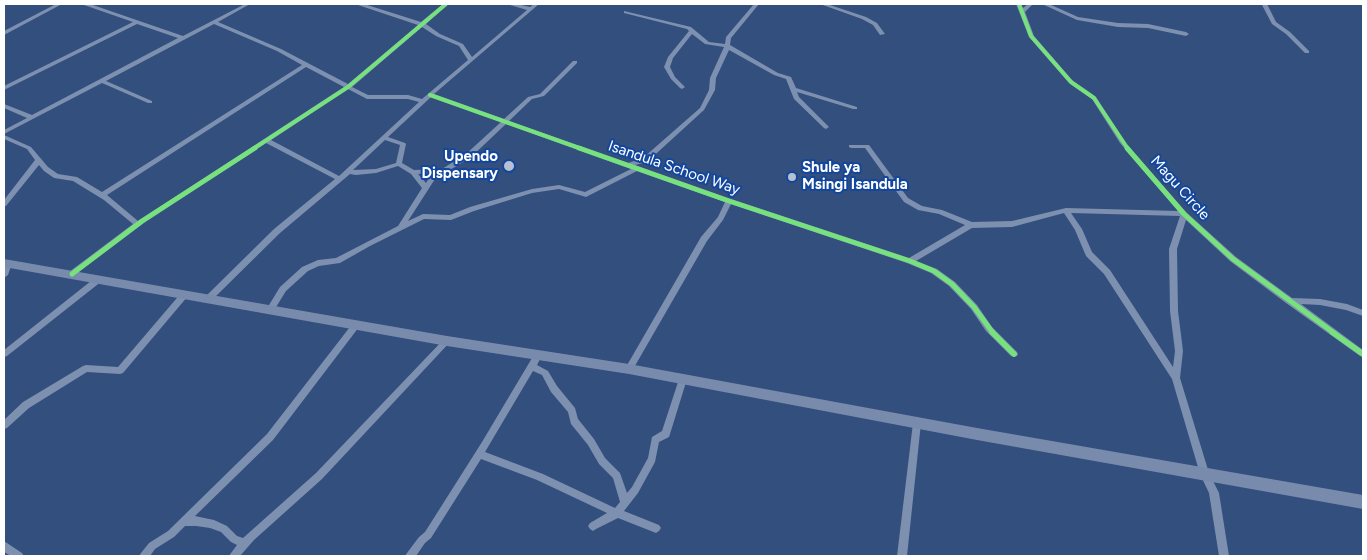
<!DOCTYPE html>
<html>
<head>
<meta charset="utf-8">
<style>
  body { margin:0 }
  #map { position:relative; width:1367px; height:560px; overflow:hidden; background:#324f7e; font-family:Figtree,sans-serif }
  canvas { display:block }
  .frame { position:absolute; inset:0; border:5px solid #fff; pointer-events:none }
</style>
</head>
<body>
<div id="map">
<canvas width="1367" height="560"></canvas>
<div class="frame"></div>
</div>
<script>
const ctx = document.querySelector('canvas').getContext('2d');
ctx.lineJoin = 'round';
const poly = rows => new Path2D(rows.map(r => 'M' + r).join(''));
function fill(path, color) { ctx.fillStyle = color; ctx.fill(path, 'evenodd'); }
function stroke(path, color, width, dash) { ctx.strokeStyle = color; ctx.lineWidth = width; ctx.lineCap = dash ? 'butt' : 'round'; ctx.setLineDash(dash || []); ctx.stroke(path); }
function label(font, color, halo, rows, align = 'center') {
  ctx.font = font + ' Figtree,sans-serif'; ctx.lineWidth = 4; ctx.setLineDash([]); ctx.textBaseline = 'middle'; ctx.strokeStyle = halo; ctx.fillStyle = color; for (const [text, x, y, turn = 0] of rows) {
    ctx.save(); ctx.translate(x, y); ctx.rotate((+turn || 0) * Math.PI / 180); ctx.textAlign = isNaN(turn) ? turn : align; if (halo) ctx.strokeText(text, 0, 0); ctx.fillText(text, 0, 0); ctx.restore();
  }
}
const street = poly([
  [56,4,62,4,4,35,4,31,56,4],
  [84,4,90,4,183,36,245,4,250,4,218,22,281,49,348,84,418,25,358,5,358,4,364,4,421,22,443,4,448,4,426,24,440,34,463,44,472,57,527,10,510,5,510,4,517,4,530,7,534,4,539,4,434,94,504,119,528,97,540,94,573,61,577,61,577,63,544,96,532,99,509,121,628,163,643,158,700,108,709,90,710,78,724,47,705,44,692,34,673,58,670,67,675,77,685,87,682,89,680,88,671,79,664,67,668,57,689,31,687,29,624,13,624,11,691,27,709,42,725,44,726,37,754,4,759,4,731,38,730,45,778,73,791,77,796,88,857,107,857,109,853,109,797,92,799,97,829,127,826,129,824,128,794,99,786,79,774,75,729,50,716,78,715,90,704,110,647,162,635,165,731,199,909,258,965,225,939,214,918,210,904,202,865,148,851,148,849,147,849,145,869,145,908,198,922,206,942,210,972,222,1012,221,1066,208,1178,211,1120,143,1092,99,1069,83,1029,37,1016,4,1021,4,1023,8,1028,4,1033,4,1025,12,1034,36,1073,81,1096,97,1124,141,1186,212,1236,257,1292,298,1320,299,1347,304,1363,310,1363,316,1346,310,1320,305,1301,304,1363,350,1363,357,1360,356,1286,303,1230,261,1186,220,1177,249,1178,311,1183,351,1180,378,1209,473,1219,493,1229,556,1219,556,1209,493,1200,474,1172,379,1104,274,1086,256,1075,230,1064,213,1012,227,972,228,916,261,937,269,955,282,977,305,992,327,1017,352,1018,354,1017,356,1014,357,1011,356,986,331,971,309,949,286,931,273,907,263,731,204,723,220,707,241,632,371,629,372,626,371,625,369,626,367,701,237,718,217,725,202,637,171,586,197,559,189,532,193,474,211,451,220,424,219,370,246,340,263,319,266,308,271,286,291,273,312,267,312,266,310,280,287,302,267,318,260,336,258,398,226,422,188,411,174,398,166,376,173,356,175,350,174,280,233,211,301,205,301,204,299,205,297,274,229,335,179,266,143,144,223,72,277,69,276,68,274,69,272,133,224,104,200,73,181,54,178,44,171,39,165,6,206,4,206,4,200,35,160,27,149,4,139,4,135,31,147,48,167,58,174,77,177,102,192,302,65,277,51,214,24,106,81,152,101,152,103,148,103,102,83,4,134,4,130,27,118,4,108,4,104,32,115,178,38,137,24,4,90,4,86,133,22,84,5,84,4],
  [422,27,436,36,459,46,468,60,422,99,408,95,368,95,352,87,422,27],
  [306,67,344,87,138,221,107,195,306,67],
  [348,89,367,99,408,99,419,102,339,176,271,140,348,89],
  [431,97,501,122,466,154,442,169,414,170,402,163,406,144,405,143,388,137,431,97],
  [506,124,631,169,585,192,559,185,532,189,470,207,450,215,423,214,408,221,435,179,443,174,463,180,477,175,494,176,495,174,492,172,477,171,463,176,448,171,470,158,506,124],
  [385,140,400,145,396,163,376,169,353,170,385,140],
  [434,173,431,175,426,183,418,174,434,173],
  [1071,213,1180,216,1169,249,1170,311,1175,351,1173,367,1110,270,1092,252,1082,229,1071,213],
  [820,4,827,4,866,17,877,23,885,34,880,35,873,25,862,19,820,4],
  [1042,4,1049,4,1078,17,1118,23,1148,24,1186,32,1189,34,1186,36,1148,28,1118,27,1077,20,1042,4],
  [1263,4,1267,4,1276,22,1290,32,1309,51,1309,53,1305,53,1286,34,1272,24,1262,5,1263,4],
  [8,260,12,263,8,275,4,278,4,265,5,261,8,260],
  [99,276,102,277,103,279,102,281,7,356,4,357,4,350,96,277,99,276],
  [185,291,188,292,189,294,188,296,123,373,120,374,87,372,29,408,7,428,4,429,4,420,23,402,83,366,86,365,118,367,182,292,185,291],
  [356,322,359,323,360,325,359,327,273,440,195,516,214,520,227,526,237,536,243,538,316,473,444,339,447,338,450,339,451,341,322,479,254,540,240,556,229,556,231,553,237,545,231,542,221,532,210,528,196,526,185,526,174,537,155,549,150,556,139,556,141,553,149,543,168,531,267,434,353,323,356,322],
  [538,352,541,353,542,355,537,365,548,371,557,386,575,408,578,419,594,439,605,458,620,473,627,493,632,487,648,458,652,437,662,431,680,376,683,375,686,376,687,379,670,434,669,437,659,442,655,462,638,493,624,511,659,525,661,528,659,531,656,533,618,518,596,529,593,531,590,529,588,526,590,523,607,513,537,480,481,459,431,538,425,543,416,556,405,556,407,553,419,537,425,532,482,442,535,353,538,352],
  [533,371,542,375,551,392,568,412,571,424,588,445,599,464,613,478,620,502,615,508,543,474,485,452,533,371],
  [917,419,920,420,921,423,907,556,897,556,913,423,914,420,917,419],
  [4,541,22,553,24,556,11,556,4,552,4,541]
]);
const secondary = poly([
  [4,259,447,336,629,364,977,428,1363,495,1363,509,977,440,629,374,447,346,4,267,4,259]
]);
const cyclewayFar2 = poly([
  [1019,4,1031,36,1071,82,1094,98,1128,149],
  [430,95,582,149],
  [253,149,348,87,446,4]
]);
const cyclewayFar1 = poly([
  [579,148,729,201,910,261,934,271,952,284,974,307,993,333],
  [1127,148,1184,214,1233,259,1334,333],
  [72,274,142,221,255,148]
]);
const cycleway = poly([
  [992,332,1014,354],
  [1332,332,1363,354]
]);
const markers = [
  [509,166,6,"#b7c1d2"],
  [792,177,5,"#b7c1d2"]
];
const poiNames = [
  ["Upendo",498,157],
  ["Dispensary",498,174],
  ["Shule ya",802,168,"left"],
  ["Msingi Isandula",802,185,"left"]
];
const streetNames = [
  ["Isandula School Way",674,168,19],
  ["Magu Circle",1180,188,48]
];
fill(street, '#7d90af');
fill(secondary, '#788bac');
stroke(cyclewayFar2, '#77e17e', 4);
stroke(cyclewayFar1, '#77e17e', 5);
stroke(cycleway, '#77e17e', 5.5);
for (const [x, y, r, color] of markers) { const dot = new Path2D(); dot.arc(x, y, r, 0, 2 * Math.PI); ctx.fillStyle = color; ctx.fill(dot); stroke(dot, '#13479d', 2); }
label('bold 15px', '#fff', '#13479d', poiNames, 'right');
label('15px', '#fff', '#13479d', streetNames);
</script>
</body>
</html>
